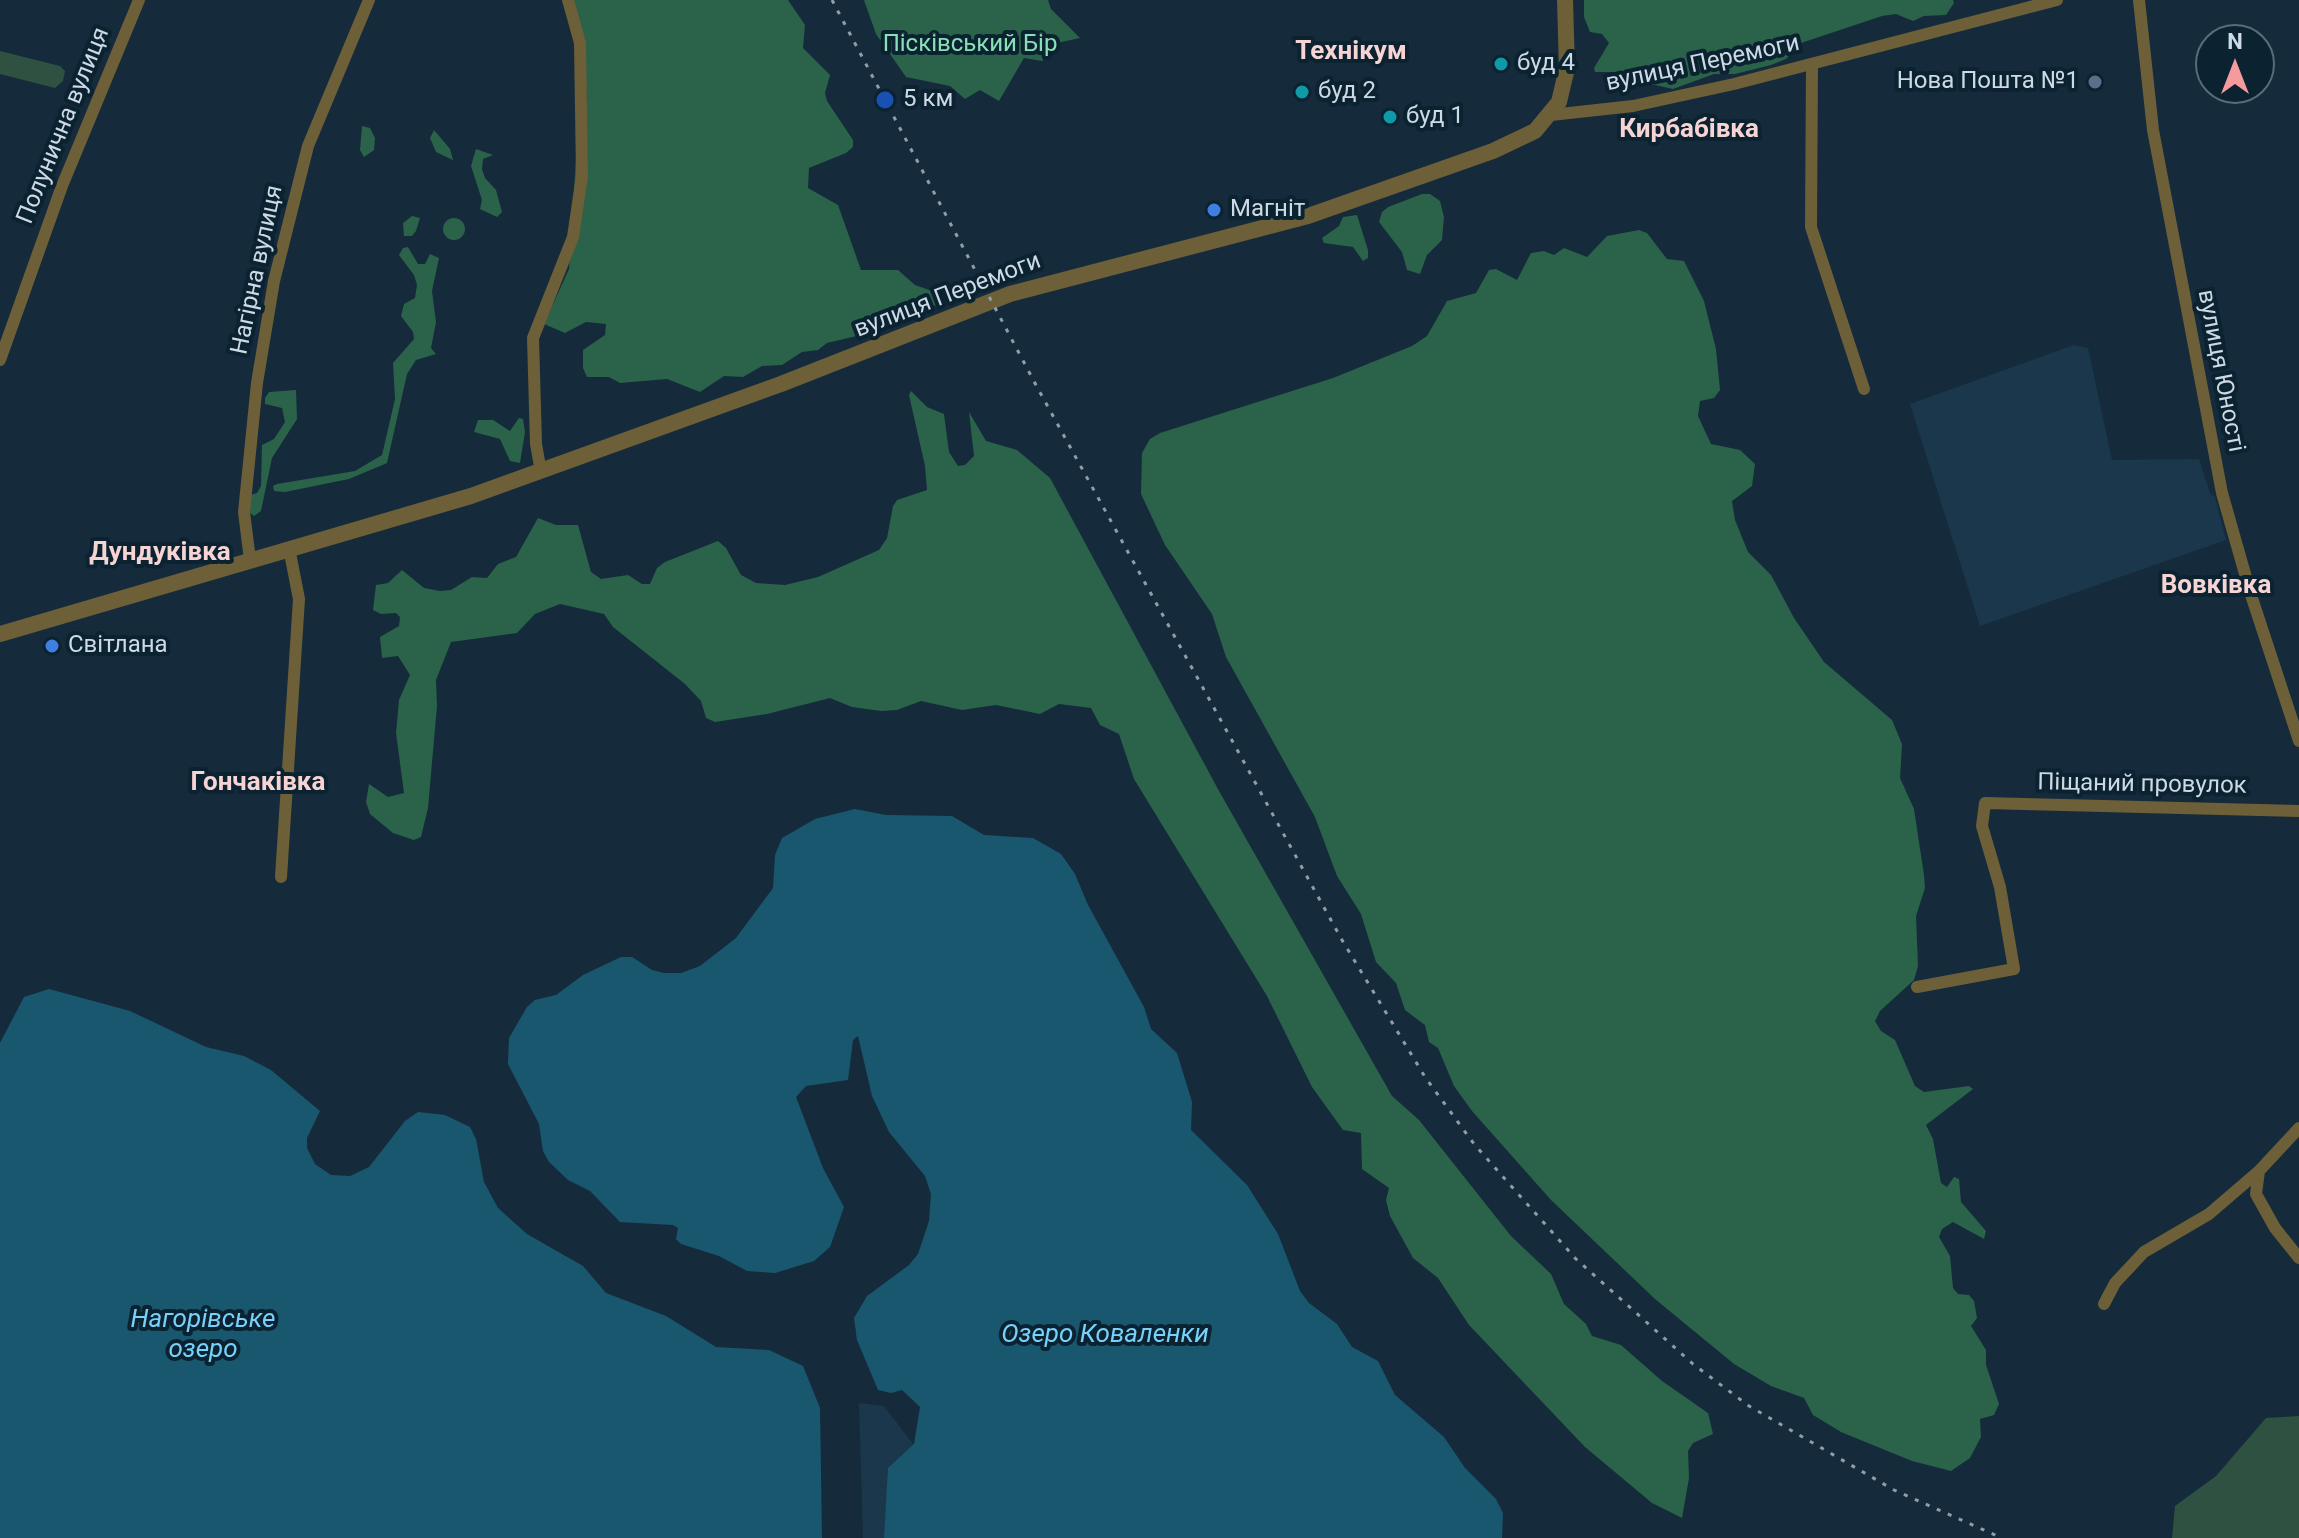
<!DOCTYPE html>
<html>
<head>
<meta charset="utf-8">
<style>
  body { margin:0 }
  #map { position:relative; width:2299px; height:1538px; overflow:hidden; background:#152b3b; font-family:Roboto,sans-serif }
  canvas { display:block }
  .north { position:absolute; left:2195px; top:24px; width:80px; height:80px; box-sizing:border-box; background:#0b2231; border:2px solid #596c79; border-radius:50%; rotate:0deg; font-size:22px; font-weight:700; line-height:32px; text-align:center; color:#cddae5 }
  .north::after { content:''; display:block; margin:auto; width:28px; height:36px; background:#f59b9e; clip-path:polygon(50% 0,100% 100%,50% 72%,0 100%) }
</style>
</head>
<body>
<div id="map">
<canvas width="2299" height="1538"></canvas>
<div class="north">N</div>
</div>
<script>
const ctx = document.querySelector('canvas').getContext('2d');
ctx.lineJoin = 'round';
function fill(path, color) { ctx.fillStyle = color; ctx.fill(path, 'evenodd'); }
const poly = rows => new Path2D(rows.map(r => 'M' + r).join(''));
function stroke(path, color, width, dash) { ctx.strokeStyle = color; ctx.lineWidth = width; ctx.lineCap = dash ? 'butt' : 'round'; ctx.setLineDash(dash || []); ctx.stroke(path); }
function label(font, color, halo, rows, align = 'center') {
  ctx.font = font + ' Roboto,sans-serif'; ctx.lineWidth = 8; ctx.setLineDash([]); ctx.textBaseline = 'middle'; ctx.strokeStyle = halo; ctx.fillStyle = color; for (const [text, x, y, turn = 0] of rows) {
    ctx.save(); ctx.translate(x, y); ctx.rotate((+turn || 0) * Math.PI / 180); ctx.textAlign = isNaN(turn) ? turn : align; if (halo) ctx.strokeText(text, 0, 0); ctx.fillText(text, 0, 0); ctx.restore();
  }
}
const built = poly([
  [2074,345,2088,348,2112,460,2199,459,2210,493,2215,497,2226,540,1980,626,1910,404],
  [859,1403,884,1406,962,1508,951,1538,863,1538]
]);
const green = poly([
  [0,51,60,66,65,71,63,81,55,88,0,74],
  [2299,1416,2299,1538,2172,1538,2175,1506,2216,1476,2266,1418]
]);
const forest = poly([
  [572,0,788,0,805,25,803,48,830,75,825,93,827,101,853,140,853,147,846,153,809,168,808,188,838,205,861,270,898,270,915,285,935,292,937,304,925,312,896,313,882,330,827,343,818,350,802,352,782,365,762,366,743,377,724,376,700,392,667,379,620,383,609,377,587,377,583,368,583,350,605,335,606,324,586,322,565,333,544,324,569,269,577,142,587,96],
  [864,0,1048,0,1051,9,1080,38,1057,43,1042,61,1024,58,999,101,980,90,965,99,950,86,906,77,876,34],
  [1584,0,1953,0,1954,3,1946,15,1924,16,1913,21,1896,14,1882,16,1801,43,1786,59,1771,65,1735,74,1714,74,1673,89,1646,83,1625,72,1595,72,1594,68,1609,43,1602,34,1590,32,1584,17],
  [362,126,370,128,375,138,374,150,364,157,360,150],
  [434,130,450,149,453,160,436,152,430,138],
  [476,149,493,155,483,159,482,169,485,178,496,190,502,212,497,217,480,209,482,200,471,166],
  [1422,194,1430,194,1440,201,1444,217,1442,240,1427,255,1420,274,1407,270,1402,252,1379,222,1382,212,1388,207],
  [1357,215,1368,250,1368,258,1363,261,1353,247,1324,243,1322,238,1339,226,1343,217],
  [412,216,420,218,416,231,412,236,404,236,403,223],
  '443 229a11 11 0 1 1 22 0a11 11 0 1 1-22 0Z',
  [1639,230,1647,233,1667,259,1684,261,1704,301,1716,349,1720,390,1714,398,1700,401,1698,416,1711,444,1740,450,1755,464,1752,486,1732,501,1735,520,1748,552,1771,575,1794,618,1824,662,1892,720,1902,744,1900,778,1914,809,1924,875,1925,888,1916,916,1918,966,1914,980,1880,1011,1875,1021,1881,1031,1895,1040,1915,1086,1924,1092,1969,1086,1973,1089,1926,1125,1933,1139,1941,1183,1947,1187,1954,1177,1959,1179,1961,1202,1986,1231,1984,1239,1953,1222,1942,1229,1939,1237,1950,1256,1953,1288,1958,1294,1969,1295,1974,1301,1977,1318,1971,1326,1986,1350,1986,1365,1999,1404,1994,1415,1980,1419,1981,1437,1970,1458,1951,1471,1912,1461,1841,1432,1813,1415,1804,1398,1771,1386,1734,1364,1655,1299,1551,1200,1472,1111,1454,1086,1438,1048,1429,1042,1425,1025,1405,1010,1396,983,1376,962,1361,914,1337,876,1315,817,1226,657,1212,614,1165,545,1141,494,1142,453,1150,439,1160,433,1333,378,1412,346,1427,336,1447,301,1476,293,1489,270,1496,269,1517,280,1531,253,1544,251,1554,255,1564,248,1587,257,1607,236],
  [408,247,418,264,425,264,430,254,439,258,432,291,436,322,431,348,436,354,416,360,407,374,387,463,349,479,285,492,274,491,273,486,277,484,355,471,382,455,395,399,393,363,414,339,413,332,401,316,404,304,415,298,417,285,414,275,399,255,403,248],
  [296,390,297,419,272,458,261,511,254,516,250,513,250,495,257,493,261,486,262,445,274,439,285,422,282,408,265,404,265,398,269,392],
  [911,391,927,407,944,414,949,452,958,466,965,465,974,456,969,412,986,441,1017,450,1050,478,1219,791,1392,1096,1419,1120,1511,1236,1551,1274,1564,1304,1586,1324,1592,1336,1621,1345,1662,1381,1708,1413,1713,1434,1693,1443,1688,1451,1689,1478,1682,1518,1652,1503,1585,1447,1469,1325,1438,1278,1413,1258,1390,1216,1386,1200,1389,1188,1362,1169,1361,1133,1343,1130,1312,1087,1267,996,1134,779,1119,734,1100,725,1091,708,1059,704,1040,714,996,705,962,710,921,701,897,710,881,711,852,707,830,698,767,714,715,722,706,718,701,701,685,684,613,627,604,614,560,604,535,614,517,633,451,642,436,680,437,706,428,808,421,837,414,840,393,833,370,814,366,802,369,784,388,797,404,793,396,733,399,700,410,675,398,656,382,658,380,637,399,626,400,617,396,613,381,614,373,610,376,585,388,583,402,570,424,588,440,591,451,590,472,577,487,578,498,564,516,557,538,518,556,525,578,525,591,572,601,579,628,575,642,584,650,584,657,568,665,562,718,541,726,548,741,575,756,583,785,585,818,577,879,550,887,538,893,506,897,500,927,490,925,466,909,395],
  [519,418,523,419,525,432,520,463,510,461,500,439,474,432,478,420,493,420,510,431]
]);
const water = poly([
  [855,809,886,815,952,816,984,835,1033,838,1061,854,1075,874,1088,905,1144,1007,1151,1029,1177,1053,1192,1102,1191,1130,1247,1185,1278,1234,1300,1291,1309,1303,1337,1324,1352,1347,1378,1361,1395,1395,1444,1437,1465,1468,1496,1499,1503,1513,1502,1538,884,1538,888,1468,914,1444,920,1407,902,1390,891,1393,878,1390,857,1340,854,1318,867,1296,909,1265,918,1254,929,1221,931,1194,925,1176,889,1132,872,1096,858,1036,853,1040,848,1080,806,1086,796,1097,823,1168,844,1207,830,1247,814,1261,775,1273,747,1271,719,1256,681,1244,676,1239,678,1228,673,1225,620,1222,590,1191,568,1180,549,1162,543,1151,539,1124,508,1064,509,1038,527,1007,535,1000,556,995,583,975,621,957,632,957,652,970,664,973,681,973,700,966,736,938,773,888,775,855,782,838,815,819],
  [49,989,130,1011,206,1047,244,1056,271,1070,320,1111,307,1138,307,1148,315,1164,331,1175,350,1176,369,1167,405,1121,418,1112,445,1115,470,1127,476,1139,484,1182,498,1208,527,1234,583,1266,606,1293,666,1316,716,1347,769,1350,803,1366,820,1408,822,1538,0,1538,0,1043,24,997]
]);
const minor = poly([
  [2139,0,2153,130,2222,493,2251,595,2299,741],
  [1812,65,1811,227,1864,389],
  [1551,115,1633,106,1734,84,2057,0],
  [0,360,62,186,139,0],
  [541,472,536,444,533,338,573,237,582,176,580,43,568,0],
  [250,560,244,512,257,383,274,281,308,146,369,0],
  [281,877,299,599,289,548],
  [1917,987,2014,969,2000,887,1982,826,1985,803,2299,811],
  [2259,1171,2256,1194,2275,1228,2299,1258],
  [2104,1304,2115,1283,2144,1252,2209,1214,2259,1171,2299,1128]
]);
const tertiary = poly([
  [0,634,471,496,781,384,1010,294,1308,216,1493,151,1535,131,1559,102,1567,68,1565,0]
]);
const rail = poly([
  [832,0,1037,387,1342,940,1425,1077,1474,1144,1575,1258,1693,1364,1749,1406,1894,1490,2002,1538]
]);
const markers = [
  [1501,64,8,"#0f9aa8"],
  [2095,82,8,"#5c6f8a"],
  [1302,92,8,"#0f9aa8"],
  [885,100,10,"#1a4fb4"],
  [1390,117,8,"#0f9aa8"],
  [1214,210,8,"#3f7fe0"],
  [52,646,8,"#3f7fe0"]
];
const parkNames = [
  ["Пісківський Бір",970,45]
];
const poiNames = [
  ["буд 4",1517,64],
  ["Нова Пошта №1",2079,82,"right"],
  ["буд 2",1318,92],
  ["5 км",903,100],
  ["буд 1",1406,117],
  ["Магніт",1230,210],
  ["Світлана",68,646]
];
const streetNames = [
  ["вулиця Перемоги",1703,64,-12],
  ["Полунична вулиця",64,126,-68],
  ["Нагірна вулиця",258,270,-78],
  ["вулиця Перемоги",948,296,-21],
  ["вулиця Юності",2220,371,79],
  ["Піщаний провулок",2142,785,1]
];
const neighbourhoodNames = [
  ["Технікум",1351,52],
  ["Кирбабівка",1689,130],
  ["Дундуківка",160,553],
  ["Вовківка",2216,586],
  ["Гончаківка",258,783]
];
const waterNames = [
  ["Нагорівське",203,1320],
  ["озеро",203,1350],
  ["Озеро Коваленки",1105,1335]
];
fill(built, '#1b374b');
fill(green, '#2f5141');
fill(forest, '#2a624a');
fill(water, '#19576f');
stroke(minor, '#6d5f38', 12);
stroke(tertiary, '#6d5f38', 16);
stroke(rail, '#8e9eaa', 3, [4, 8]);
for (const [x, y, r, color] of markers) { const dot = new Path2D(); dot.arc(x, y, r, 0, 2 * Math.PI); ctx.fillStyle = color; ctx.fill(dot); stroke(dot, '#0b2231', 3); }
label('24px', '#89e0b7', '#0b2231', parkNames);
label('24px', '#cddae5', '#0b2231', poiNames, 'left');
label('24px', '#cddae5', '#0b2231', streetNames);
label('bold 26px', '#f7d4d4', '#0b2231', neighbourhoodNames);
label('italic 26px', '#77d1f8', '#0b2231', waterNames);
</script>
</body>
</html>
